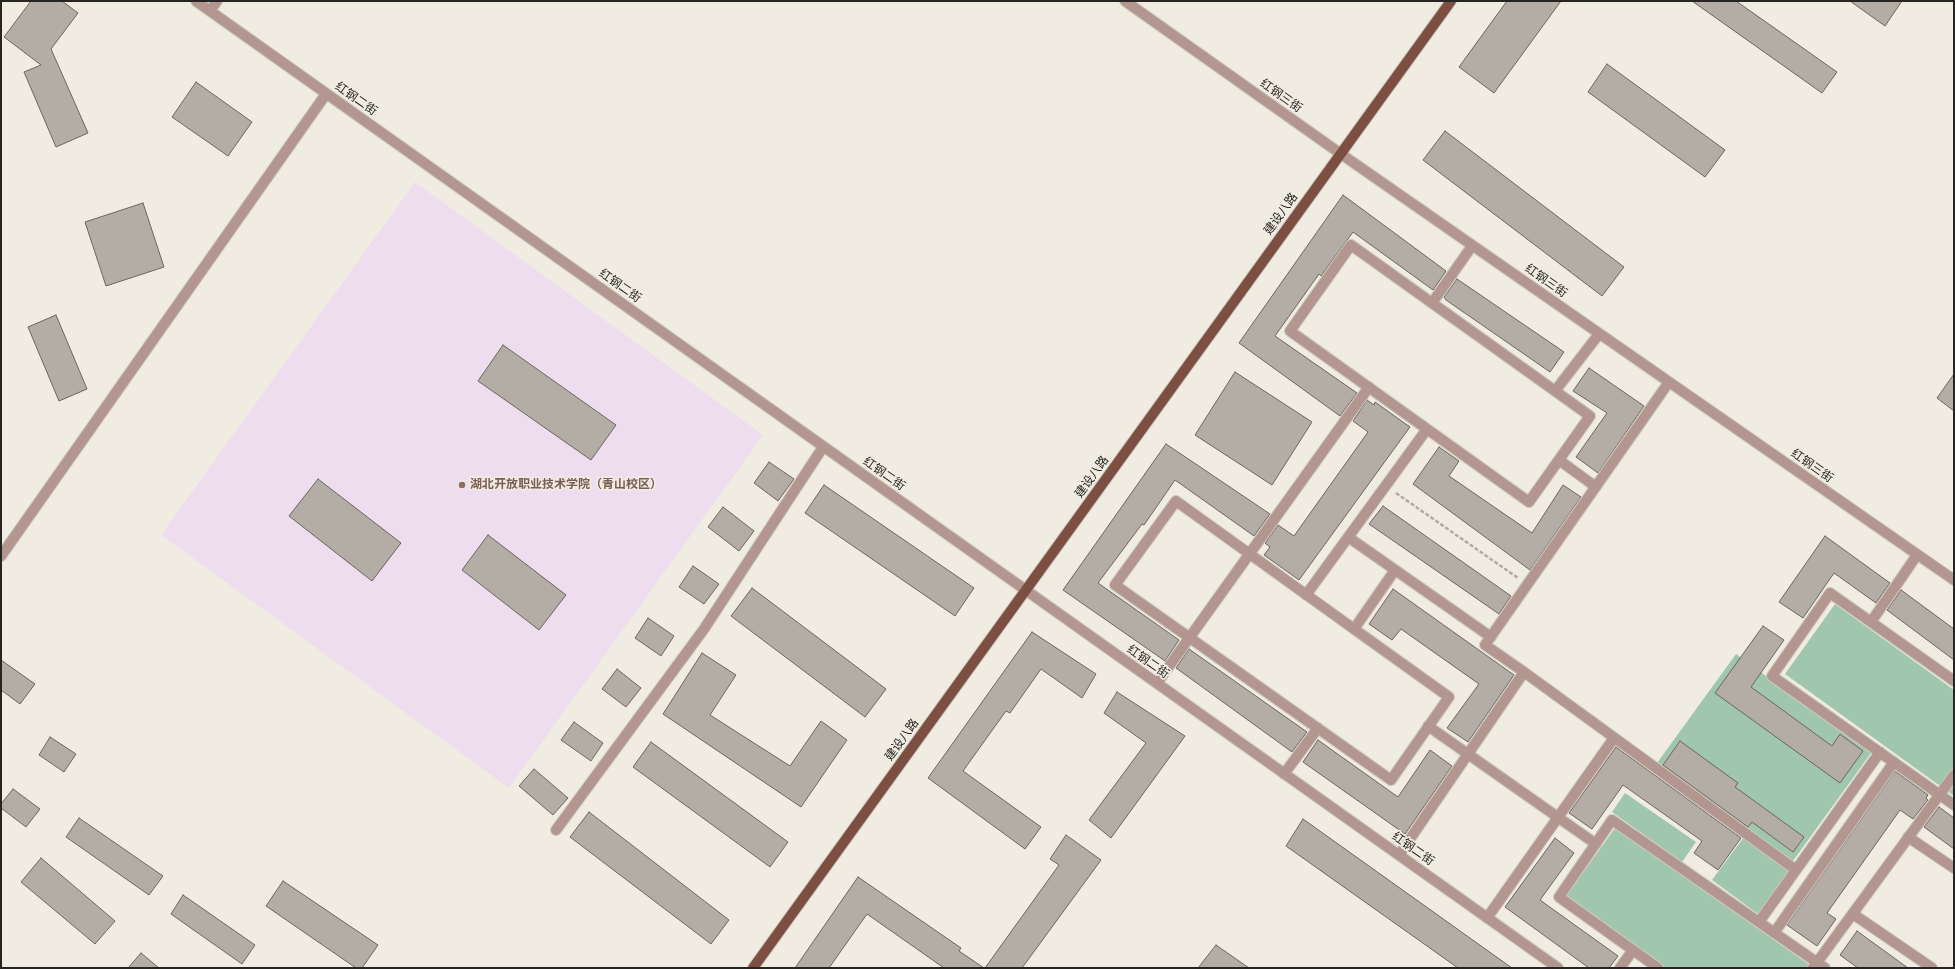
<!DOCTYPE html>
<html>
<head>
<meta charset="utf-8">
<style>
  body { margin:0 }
  #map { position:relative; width:1955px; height:969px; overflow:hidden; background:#f1ece2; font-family:"IBM Plex Serif",serif }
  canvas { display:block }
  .frame { position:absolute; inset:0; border:2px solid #262521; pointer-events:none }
</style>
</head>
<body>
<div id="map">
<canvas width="1955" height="969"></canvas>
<div class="frame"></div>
</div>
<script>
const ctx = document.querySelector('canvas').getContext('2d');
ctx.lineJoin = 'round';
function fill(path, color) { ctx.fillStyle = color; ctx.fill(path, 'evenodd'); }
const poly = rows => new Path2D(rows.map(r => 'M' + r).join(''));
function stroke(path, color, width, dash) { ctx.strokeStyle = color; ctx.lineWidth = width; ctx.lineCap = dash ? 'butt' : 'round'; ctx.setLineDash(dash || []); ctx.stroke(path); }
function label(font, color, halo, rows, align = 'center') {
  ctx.font = font + ' "IBM Plex Serif","Noto Sans SC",serif'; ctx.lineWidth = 3.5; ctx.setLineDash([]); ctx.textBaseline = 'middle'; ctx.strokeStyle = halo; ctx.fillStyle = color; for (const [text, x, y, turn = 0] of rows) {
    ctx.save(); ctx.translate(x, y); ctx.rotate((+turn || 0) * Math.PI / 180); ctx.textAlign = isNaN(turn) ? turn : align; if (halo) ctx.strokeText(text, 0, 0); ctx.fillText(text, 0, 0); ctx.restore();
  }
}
const education = poly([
  [415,182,763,435,509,788,161,535]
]);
const green = poly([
  [1835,604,1954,690,1954,796,1785,674],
  [1736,654,1871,753,1793,861,1657,763],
  [1625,793,1696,842,1682,862,1612,812],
  [1615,828,1814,968,1666,968,1566,896],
  [1744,837,1790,871,1758,914,1712,880]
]);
const building = poly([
  [31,1,62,1,78,13,51,49,88,133,56,147,24,72,41,65,4,37,31,1],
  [1507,1,1561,1,1494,93,1459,67,1507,1],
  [1692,1,1736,1,1837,72,1822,93,1692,1],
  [1850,1,1902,1,1885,26,1850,1],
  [1607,64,1725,150,1705,177,1588,92,1607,64],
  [196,82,252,122,228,156,172,117,196,82],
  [1445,131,1624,267,1602,296,1423,160,1445,131],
  [1343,195,1446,271,1433,290,1353,232,1321,276,1319,274,1275,336,1357,393,1340,416,1239,343,1343,195],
  [143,203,164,267,106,286,85,222,143,203],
  [1457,279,1564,352,1550,372,1446,300,1444,297,1457,279],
  [56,315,87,389,59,401,28,327,56,315],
  [503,345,616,425,591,460,478,381,503,345],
  [1589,368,1644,406,1598,473,1576,457,1607,413,1573,391,1589,368],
  [1235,372,1312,422,1272,485,1195,435,1235,372],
  [1954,374,1954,411,1937,398,1954,374],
  [1367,400,1374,405,1375,402,1410,427,1299,580,1264,555,1270,547,1265,543,1278,525,1294,536,1368,432,1353,421,1367,400],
  [1166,444,1270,514,1254,536,1175,480,1144,525,1142,524,1098,583,1179,640,1165,661,1063,590,1166,444],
  [1439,447,1459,461,1449,476,1532,533,1563,485,1581,497,1530,570,1413,484,1439,447],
  [769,462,794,479,778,501,754,483,769,462],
  [318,479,401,543,372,581,289,516,318,479],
  [824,485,974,588,955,616,805,513,824,485],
  [1383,506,1511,596,1499,614,1369,524,1383,506],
  [723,507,754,531,739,551,708,527,723,507],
  [488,535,566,595,539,630,462,570,488,535],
  [1825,536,1890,583,1876,603,1834,573,1803,618,1779,602,1825,536],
  [693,566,719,584,704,604,679,587,693,566],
  [752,588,886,689,865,717,731,616,752,588],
  [1393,589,1514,675,1468,742,1447,728,1479,684,1401,629,1392,640,1369,624,1393,589],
  [1901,590,1954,629,1954,660,1887,610,1901,590],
  [648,618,674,636,661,656,635,638,648,618],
  [1763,626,1784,640,1751,687,1832,746,1840,734,1863,751,1840,783,1715,693,1763,626],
  [1032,632,1096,674,1082,698,1041,669,1010,713,1006,711,963,771,1041,827,1025,849,928,778,1032,632],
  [1189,649,1307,732,1292,752,1176,668,1189,649],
  [702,653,736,675,710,715,790,766,821,721,847,740,801,807,663,714,702,653],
  [1,660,35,684,20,704,1,690,1,660],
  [617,669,641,688,626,707,602,689,617,669],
  [1117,692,1185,736,1111,838,1089,820,1146,743,1104,713,1117,692],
  [574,722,603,743,591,761,561,740,574,722],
  [50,737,76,754,64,772,39,755,50,737],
  [1318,740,1398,797,1430,750,1452,766,1405,834,1303,762,1318,740],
  [1680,741,1738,783,1735,787,1804,837,1793,852,1752,822,1748,827,1663,765,1680,741],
  [651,742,788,842,770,867,633,767,651,742],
  [1616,747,1741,838,1718,870,1694,853,1702,841,1623,785,1592,829,1569,813,1616,747],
  [534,769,568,798,553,815,519,786,534,769],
  [1895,771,1928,795,1926,798,1928,800,1913,819,1900,810,1827,913,1836,919,1817,946,1787,925,1895,771],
  [13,789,40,809,26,827,1,808,1,804,13,789],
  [1939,807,1954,818,1954,849,1924,827,1939,807],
  [589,812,729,920,711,944,570,837,589,812],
  [79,818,163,876,149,895,66,837,79,818],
  [1303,819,1512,968,1458,968,1286,846,1303,819],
  [1066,835,1101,860,1022,968,985,968,1059,865,1050,859,1066,835],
  [1555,838,1574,853,1540,900,1618,956,1609,968,1589,968,1505,907,1555,838],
  [41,858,115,921,95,944,21,882,41,858],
  [858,877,961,948,959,951,984,968,944,968,867,914,829,968,795,968,858,877],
  [283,881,378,945,362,968,356,968,266,906,283,881],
  [183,895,255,945,242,964,171,914,183,895],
  [1857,931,1908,968,1858,968,1840,955,1857,931],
  [1216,945,1249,968,1198,968,1216,945],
  [141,953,159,968,128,968,141,953]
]);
const path = poly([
  [1396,493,1518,578]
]);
const minor = poly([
  [196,1,1558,968],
  [1125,1,1341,154,1954,580],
  [210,11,217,1],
  [1351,245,1590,416,1529,502,1290,331,1351,245],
  [1432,303,1472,246],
  [1555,391,1599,334],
  [1559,460,1596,487],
  [1348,537,1491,637],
  [1,556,326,94],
  [1306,595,1427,429],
  [1871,622,1917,555],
  [1354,629,1176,501,1115,585,1391,780,1449,697,1354,629,1395,570],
  [1524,672,1796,870],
  [1954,681,1830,593,1772,676,1954,805],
  [1157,683,1369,387],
  [1428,726,1596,844],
  [1284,774,1318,728],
  [556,830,704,629,823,447],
  [1908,837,1954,868],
  [1399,855,1524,672,1485,645,1669,382],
  [1853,914,1932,968],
  [1487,918,1614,738],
  [1759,922,1880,752],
  [1774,933,1894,762],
  [1620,968,1633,950],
  [1658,968,1559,897,1612,820,1825,968],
  [1813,968,1954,775]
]);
const major = poly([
  [753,968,1451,1]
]);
const markers = [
  [462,485,4,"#8d6e63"]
];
const streetNames = [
  ["红钢三街",1281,96,35],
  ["红钢二街",356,99,35],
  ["建设八路",1281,214,-54],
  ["红钢三街",1546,281,35],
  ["红钢二街",620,286,35],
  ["红钢三街",1812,466,35],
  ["红钢二街",884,474,35],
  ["建设八路",1092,477,-54],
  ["红钢二街",1148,662,35],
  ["建设八路",902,740,-54],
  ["红钢二街",1413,849,35]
];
const educationNames = [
  ["湖北开放职业技术学院（青山校区）",470,485]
];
fill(education, '#ede');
fill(green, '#a1c6ae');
fill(building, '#b4ada5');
stroke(building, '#6c655e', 1);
stroke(minor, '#ccc8bf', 12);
stroke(major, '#ccc8bf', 12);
stroke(path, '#b0aca4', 2.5, [4, 2]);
stroke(minor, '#b2968f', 10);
stroke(major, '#7d4e42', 10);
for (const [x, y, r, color] of markers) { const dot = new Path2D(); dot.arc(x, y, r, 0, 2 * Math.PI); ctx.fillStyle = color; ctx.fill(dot); stroke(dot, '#f1ece2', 1.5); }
label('12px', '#262521', '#f1ece2', streetNames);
label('bold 12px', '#785e54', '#f1ece2', educationNames, 'left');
</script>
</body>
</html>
